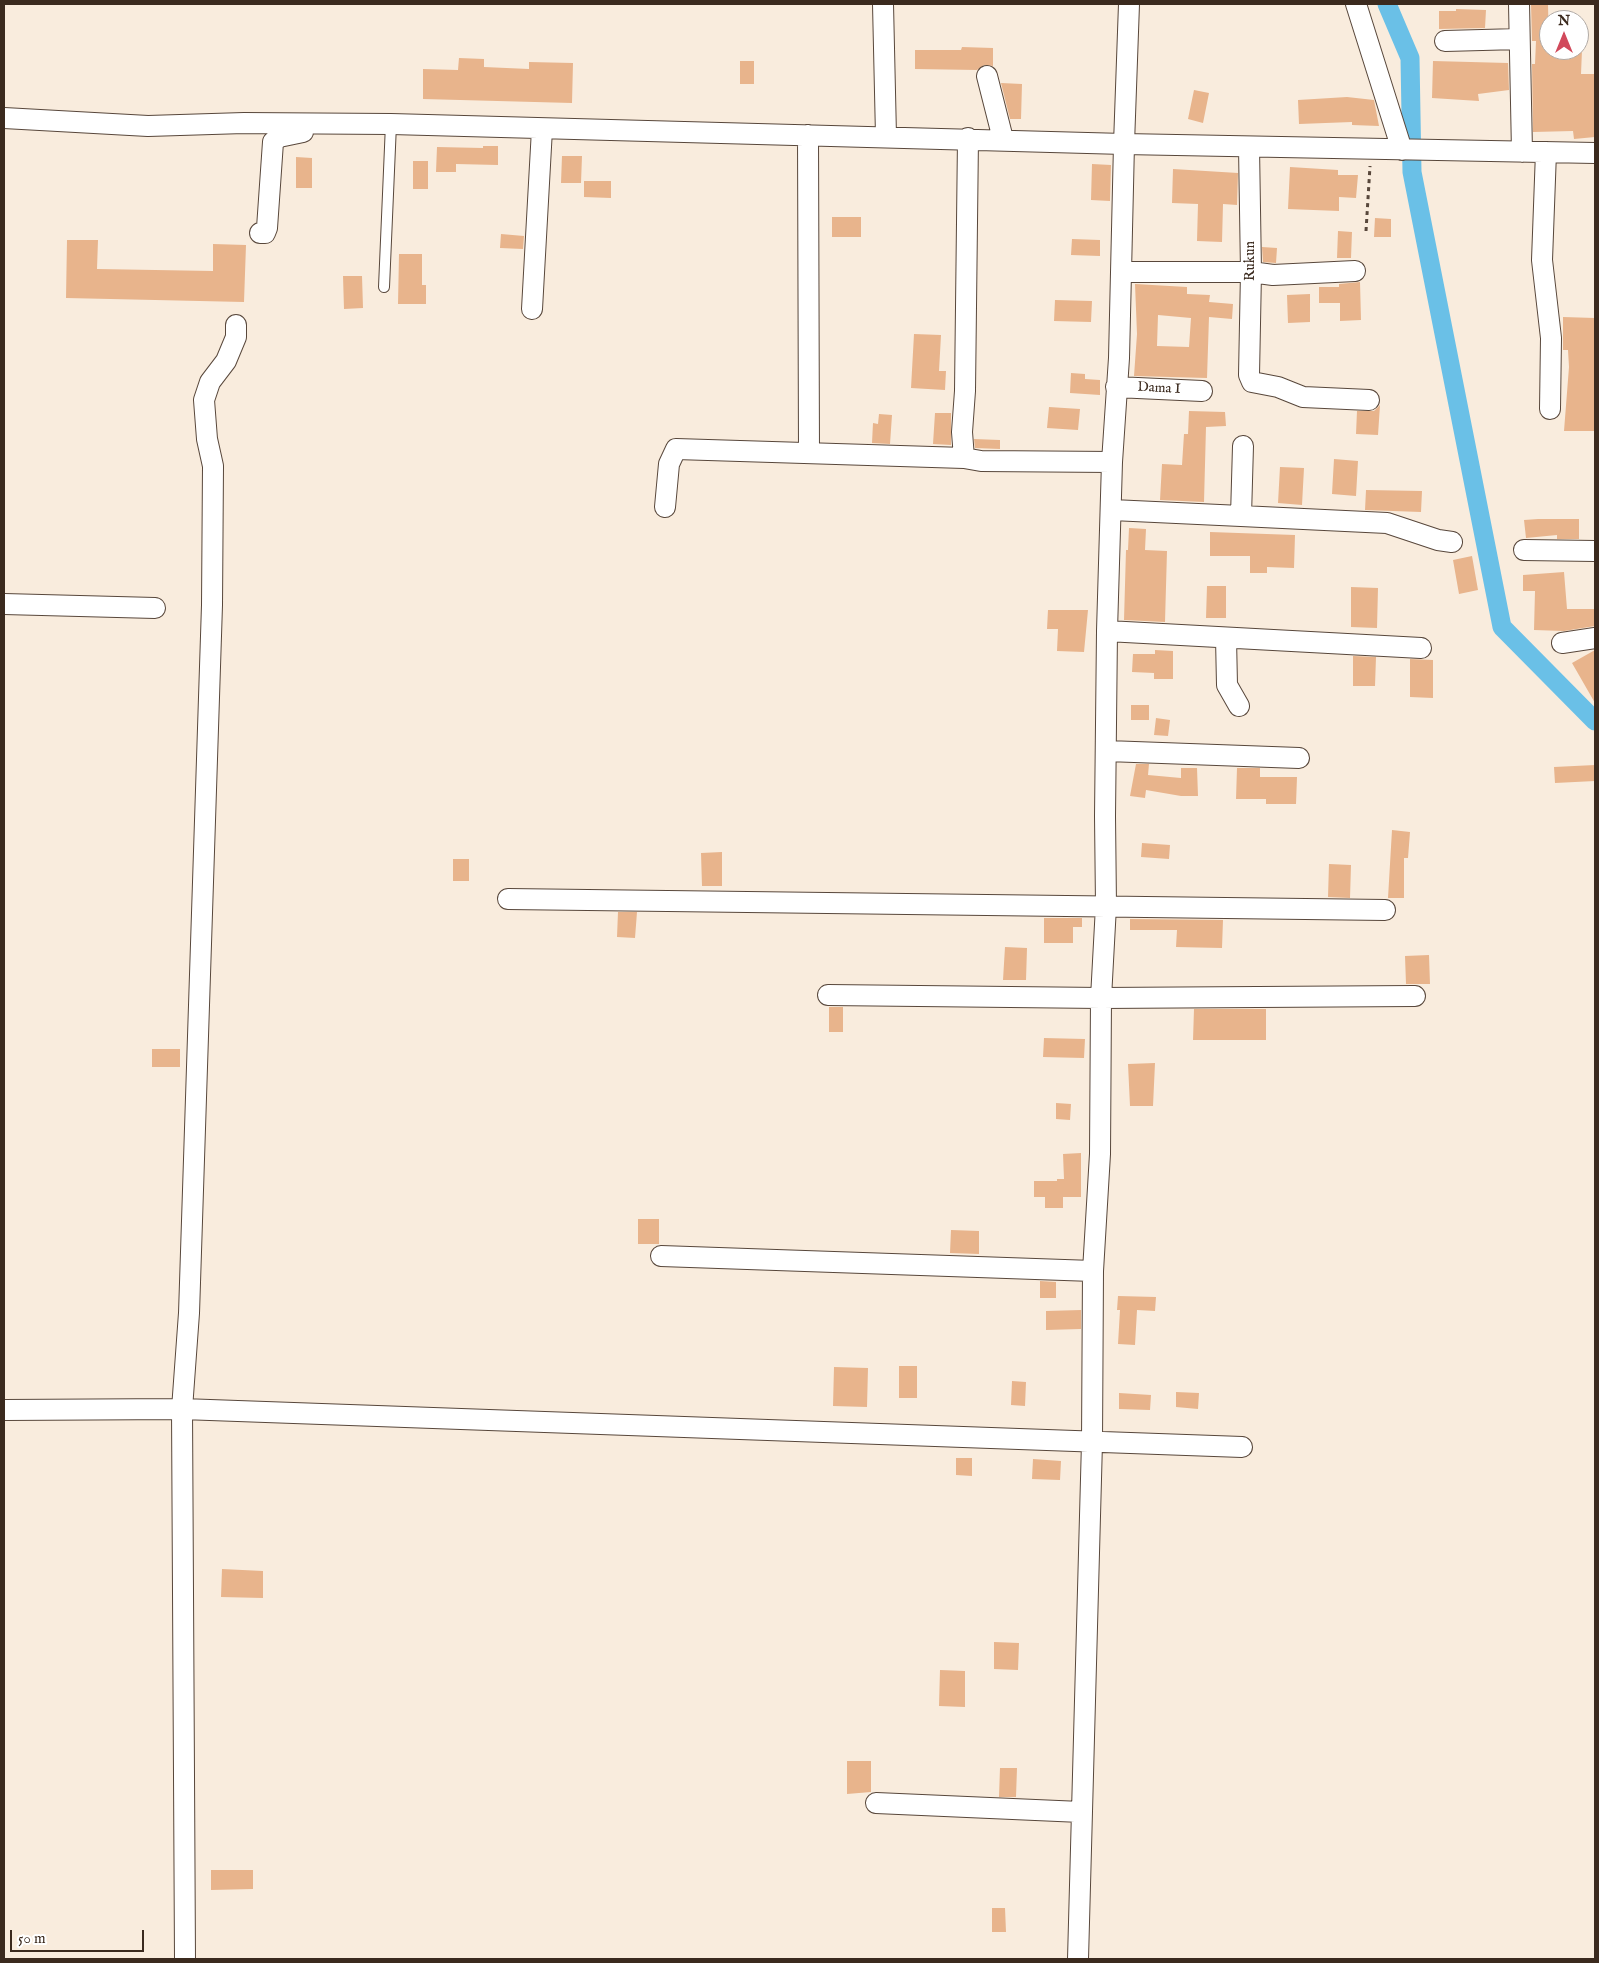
<!DOCTYPE html>
<html>
<head>
<meta charset="utf-8">
<style>
  body { margin:0 }
  #map { position:relative; width:1599px; height:1963px; overflow:hidden; background:#f9ecdd; font-family:"IM FELL English",serif }
  canvas { display:block }
  .frame { position:absolute; inset:0; border:5px solid #3b2a1e; pointer-events:none }
  .north { position:absolute; left:1539px; top:10px; width:50px; height:50px; box-sizing:border-box; background:#fff; border:1px solid #b1aaa5; border-radius:50%; rotate:0deg; font-size:14px; font-weight:700; line-height:20px; text-align:center; color:#3b2a1e }
  .north::after { content:''; display:block; margin:auto; width:18px; height:22px; background:#d1495b; clip-path:polygon(50% 0,100% 100%,50% 72%,0 100%) }
  .scale { position:absolute; left:10px; top:1930px; width:134px; height:22px; box-sizing:border-box; border:2px solid #3b2a1e; border-top:0; padding-left:6px; font-size:15px; line-height:18px; white-space:nowrap; color:#3b2a1e; -webkit-text-stroke:4px #fff; paint-order:stroke }
</style>
</head>
<body>
<div id="map">
<canvas width="1599" height="1963"></canvas>
<div class="frame"></div>
<div class="north">N</div>
<div class="scale">50 m</div>
</div>
<script>
const ctx = document.querySelector('canvas').getContext('2d');
ctx.lineJoin = 'round';
const poly = rows => new Path2D(rows.map(r => 'M' + r).join(''));
function stroke(path, color, width, dash) { ctx.strokeStyle = color; ctx.lineWidth = width; ctx.lineCap = dash ? 'butt' : 'round'; ctx.setLineDash(dash || []); ctx.stroke(path); }
function fill(path, color) { ctx.fillStyle = color; ctx.fill(path, 'evenodd'); }
function label(font, color, halo, rows, align = 'center') {
  ctx.font = font + ' "IM FELL English",serif'; ctx.lineWidth = 4; ctx.setLineDash([]); ctx.textBaseline = 'middle'; ctx.strokeStyle = halo; ctx.fillStyle = color; for (const [text, x, y, turn = 0] of rows) {
    ctx.save(); ctx.translate(x, y); ctx.rotate((+turn || 0) * Math.PI / 180); ctx.textAlign = isNaN(turn) ? turn : align; if (halo) ctx.strokeText(text, 0, 0); ctx.fillText(text, 0, 0); ctx.restore();
  }
}
const canal = poly([
  [1387,4,1410,58,1412,172,1502,627,1595,721]
]);
const building = poly([
  [1531,4,1548,4,1549,50,1582,50,1581,74,1595,74,1595,137,1574,139,1573,131,1533,132,1532,64,1535,64,1536,41,1532,41],
  [1456,9,1486,10,1485,28,1439,29,1439,11,1456,11],
  [962,47,993,48,993,66,984,65,977,70,915,69,915,50,961,50],
  [459,58,484,59,484,67,529,69,529,62,573,63,572,103,423,99,423,69,458,70],
  [740,61,754,61,754,84,740,84],
  [1433,61,1508,63,1509,90,1478,94,1479,101,1432,98],
  [1001,83,1022,84,1021,119,1010,119],
  [1194,90,1209,93,1203,123,1188,119],
  [1347,97,1374,100,1379,126,1352,125,1352,122,1299,124,1298,100],
  [483,146,498,146,498,165,456,164,456,172,436,172,437,147,483,148],
  [562,156,582,156,581,183,561,183],
  [296,157,312,158,312,188,296,188],
  [413,161,428,161,428,189,413,189],
  [1092,164,1111,165,1110,201,1091,200],
  [1290,167,1338,170,1338,175,1358,175,1356,198,1339,197,1339,211,1288,209],
  [1173,169,1238,173,1237,205,1223,204,1222,242,1197,241,1198,204,1172,203],
  [584,181,611,181,611,198,584,197],
  [832,217,861,217,861,237,832,237],
  [1375,218,1391,219,1391,237,1374,237],
  [1338,231,1352,232,1351,258,1337,258],
  [501,234,524,236,523,249,500,248],
  [1072,239,1100,240,1100,256,1071,255],
  [67,240,98,240,97,269,213,271,213,244,246,245,244,302,66,298],
  [1262,247,1277,248,1276,263,1263,262],
  [399,254,422,254,422,285,426,285,426,304,398,304],
  [343,276,362,276,363,308,344,309],
  [1360,282,1361,320,1340,321,1340,303,1319,303,1319,287,1339,287,1339,284],
  [1135,284,1187,287,1187,294,1210,295,1209,302,1233,304,1232,319,1209,317,1207,378,1134,376,1137,334],
  [1158,315,1191,318,1189,347,1157,346],
  [1310,294,1310,322,1288,323,1287,295],
  [1055,300,1092,301,1091,322,1054,321],
  [1563,317,1595,318,1595,431,1564,431,1569,367,1568,350,1563,350],
  [914,334,941,335,939,371,946,371,945,390,911,388],
  [1071,373,1085,374,1085,379,1100,380,1100,395,1070,393],
  [1380,405,1378,435,1356,434,1357,411,1374,411],
  [1049,407,1080,409,1078,430,1047,428],
  [1189,411,1225,412,1226,426,1206,427,1204,502,1160,500,1162,464,1182,465,1184,434,1188,434],
  [935,413,951,413,951,445,933,444],
  [879,414,892,415,890,444,872,443,873,423,878,424],
  [974,439,1000,440,1000,449,975,448],
  [1334,459,1358,461,1356,496,1332,494],
  [1280,467,1304,468,1302,505,1278,503],
  [1366,490,1422,491,1421,512,1365,510],
  [1538,519,1579,519,1579,539,1557,539,1557,535,1526,538,1524,520],
  [1129,528,1146,529,1145,550,1167,551,1165,622,1124,620,1126,550,1128,550],
  [1210,532,1295,535,1294,568,1267,567,1267,573,1250,573,1250,556,1210,556],
  [1472,556,1478,590,1459,594,1453,560],
  [1564,572,1567,609,1595,609,1595,626,1564,631,1534,630,1535,591,1523,591,1523,575],
  [1207,586,1226,586,1226,618,1206,618],
  [1351,587,1378,588,1377,628,1351,627],
  [1048,610,1088,610,1084,652,1057,651,1058,629,1047,629],
  [1155,650,1173,651,1173,679,1154,679,1154,673,1132,672,1133,654,1155,654],
  [1595,650,1595,703,1572,663],
  [1353,656,1376,657,1375,686,1353,686],
  [1410,659,1433,660,1433,698,1410,697],
  [1131,705,1149,705,1149,720,1131,720],
  [1156,718,1170,720,1168,736,1154,735],
  [1136,764,1149,764,1148,775,1181,778,1181,768,1197,768,1198,796,1181,796,1146,790,1145,798,1130,796],
  [1595,765,1595,781,1555,783,1554,767],
  [1237,768,1260,768,1260,777,1297,777,1296,804,1266,804,1266,799,1236,799],
  [1392,830,1410,832,1408,858,1404,858,1404,898,1388,898],
  [1142,843,1170,845,1169,859,1141,857],
  [722,852,722,886,702,886,701,853],
  [453,859,469,859,469,881,453,881],
  [1329,864,1351,865,1350,898,1328,897],
  [618,912,637,912,635,938,617,937],
  [1044,918,1082,918,1082,927,1073,927,1073,943,1044,943],
  [1130,919,1223,920,1222,948,1176,947,1177,930,1130,930],
  [1005,947,1027,948,1026,980,1003,980],
  [1429,955,1430,984,1406,984,1405,956],
  [829,1007,843,1007,843,1032,829,1032],
  [1194,1009,1266,1009,1266,1040,1193,1040],
  [1044,1038,1085,1039,1084,1058,1043,1057],
  [152,1049,180,1049,180,1067,152,1067],
  [1155,1063,1153,1106,1130,1106,1128,1064],
  [1056,1103,1071,1104,1070,1120,1056,1119],
  [1081,1153,1081,1197,1063,1197,1063,1208,1045,1208,1045,1197,1034,1197,1034,1181,1057,1181,1057,1179,1064,1179,1063,1154],
  [638,1219,659,1219,659,1244,638,1244],
  [951,1230,979,1231,979,1254,950,1253],
  [1040,1281,1056,1282,1056,1298,1040,1298],
  [1118,1296,1156,1297,1155,1311,1137,1310,1135,1345,1118,1344,1120,1310,1117,1310],
  [1081,1310,1081,1329,1046,1330,1046,1311],
  [899,1366,917,1366,917,1398,899,1398],
  [834,1367,868,1368,867,1407,833,1406],
  [1012,1381,1026,1382,1025,1406,1011,1405],
  [1176,1392,1199,1393,1198,1409,1176,1407],
  [1119,1393,1151,1395,1150,1410,1119,1409],
  [956,1458,972,1458,972,1476,956,1475],
  [1033,1459,1061,1461,1060,1480,1032,1479],
  [222,1569,263,1571,263,1598,221,1597],
  [994,1642,1019,1643,1018,1670,994,1669],
  [940,1670,965,1671,965,1707,939,1706],
  [847,1761,871,1761,871,1792,847,1794],
  [1000,1768,1017,1768,1016,1797,999,1797],
  [211,1870,253,1870,253,1889,211,1890],
  [992,1908,1005,1908,1006,1932,992,1932]
]);
const path = poly([
  [1366,231,1370,166]
]);
const service = poly([
  [384,287,391,124]
]);
const minor = poly([
  [883,4,886,136],
  [1356,4,1402,150],
  [1519,4,1522,152],
  [1445,41,1519,39],
  [987,76,1003,139],
  [4,118,148,126,244,123,391,124,1124,144,1129,4],
  [808,135,809,452],
  [968,138,965,391,962,432,964,458,981,461,1112,462],
  [1249,147,1251,272,1249,375,1252,382,1278,387,1303,397,1369,400],
  [1546,152,1542,260,1551,338,1550,409],
  [260,233,265,233,267,228,273,142,279,137,303,132],
  [1121,272,1251,272,1273,275,1355,271],
  [532,309,542,129],
  [1116,387,1202,391],
  [665,507,669,464,676,449,964,458],
  [1112,510,1241,516,1243,446],
  [1241,516,1387,523,1438,540,1452,542],
  [1524,550,1595,551],
  [4,604,155,608],
  [1107,631,1421,648],
  [1226,638,1227,685,1239,706],
  [1562,643,1595,638],
  [1107,751,1299,758],
  [508,899,1385,910],
  [828,995,1101,998,1415,996],
  [661,1256,1093,1271],
  [4,1410,182,1409,1242,1447],
  [876,1803,1081,1812],
  [185,1959,182,1409,189,1313,212,605,213,466,207,439,204,400,210,382,226,361,236,337,236,325],
  [1078,1959,1092,1442,1093,1271,1100,1154,1101,998,1106,906,1105,816,1107,631,1112,462,1119,358,1124,144,1595,153]
]);
const streetNames = [
  ["Rukun",1251,261,-90],
  ["Dama I",1159,389,3]
];
stroke(canal, '#6ac0e7', 19);
fill(building, '#e8b48c');
stroke(service, '#58473b', 12);
stroke(minor, '#58473b', 22);
stroke(path, '#58473b', 3, [4, 4]);
stroke(service, '#fff', 10);
stroke(minor, '#fff', 20);
label('14px', '#3b2a1e', '#fff', streetNames);
</script>
</body>
</html>
